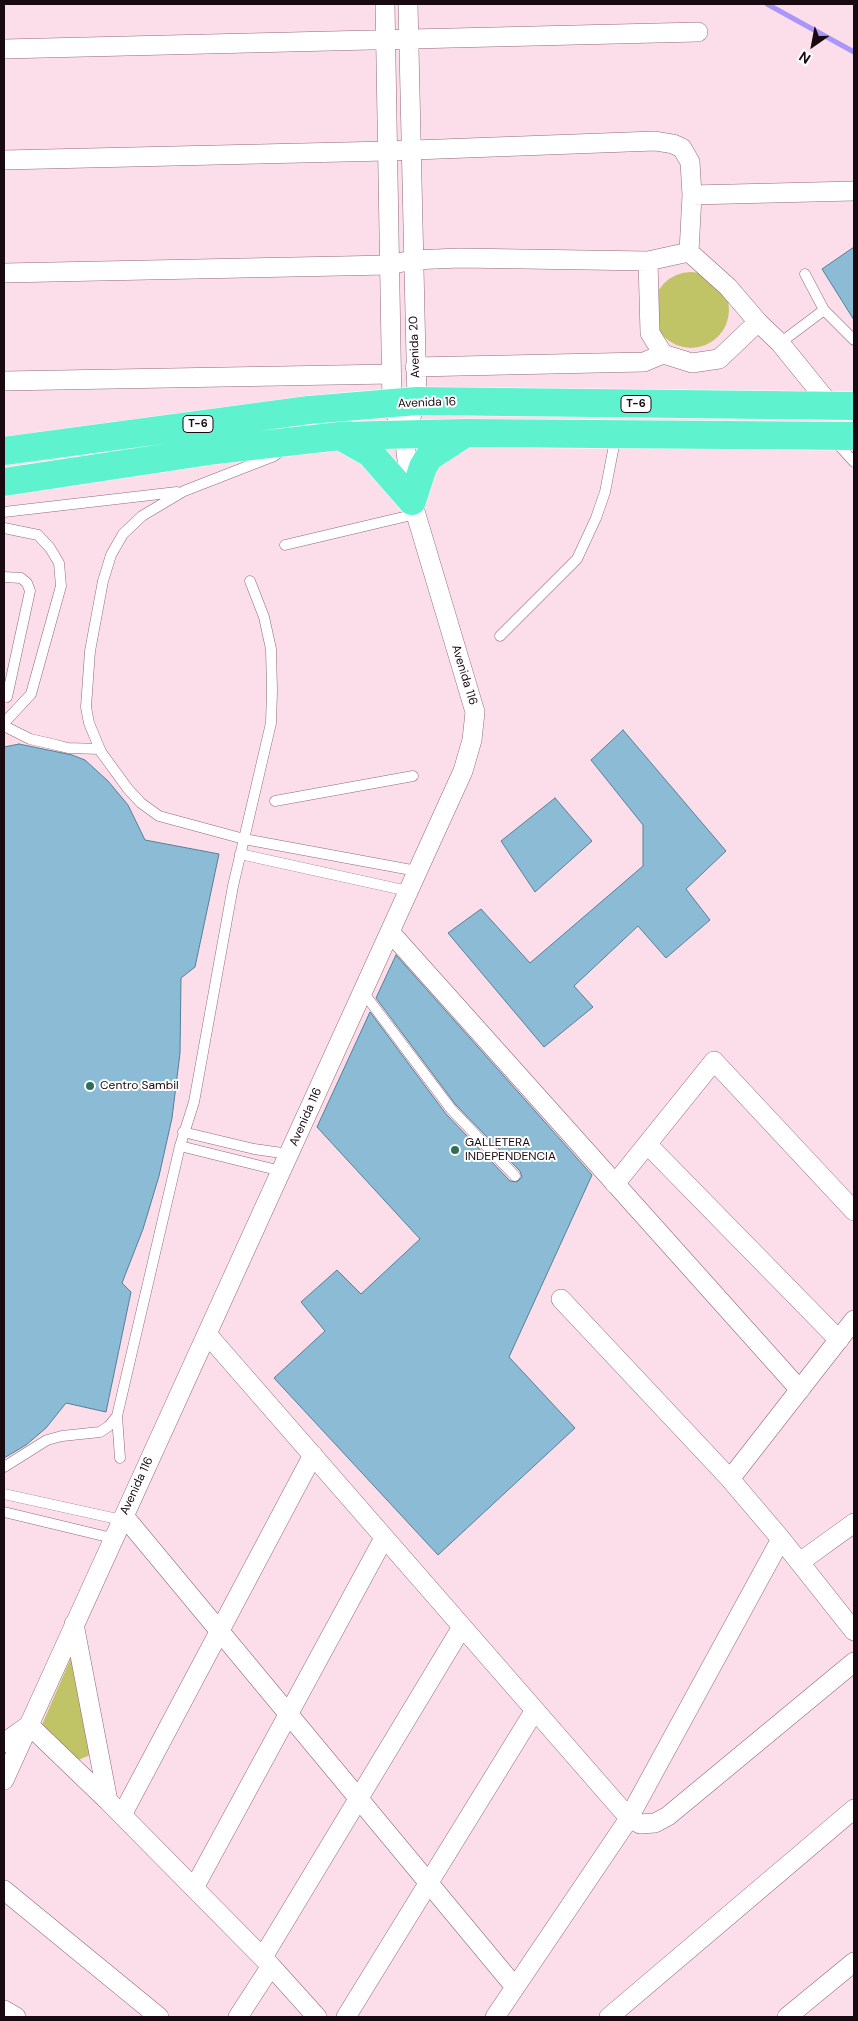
<!DOCTYPE html>
<html>
<head>
<meta charset="utf-8">
<style>
  body { margin:0 }
  #map { position:relative; width:858px; height:2021px; overflow:hidden; background:#fcdeea; font-family:"DM Sans",sans-serif }
  canvas { display:block }
  .frame { position:absolute; inset:0; border:5px solid #190911; pointer-events:none }
  .north { position:absolute; left:788px; top:20px; width:50px; height:50px; -webkit-text-stroke:4px #fff; paint-order:stroke; rotate:213deg; font-size:14px; font-weight:700; line-height:20px; text-align:center; color:#190911 }
  .north::after { content:''; display:block; margin:auto; width:18px; height:22px; background:#190911; clip-path:polygon(50% 0,100% 100%,50% 72%,0 100%) }
</style>
</head>
<body>
<div id="map">
<canvas width="858" height="2021"></canvas>
<div class="frame"></div>
<div class="north">N</div>
</div>
<script>
const ctx = document.querySelector('canvas').getContext('2d');
ctx.lineJoin = 'round';
function fill(path, color) { ctx.fillStyle = color; ctx.fill(path, 'evenodd'); }
const poly = rows => new Path2D(rows.map(r => 'M' + r).join(''));
function stroke(path, color, width, dash) { ctx.strokeStyle = color; ctx.lineWidth = width; ctx.lineCap = dash ? 'butt' : 'round'; ctx.setLineDash(dash || []); ctx.stroke(path); }
function label(font, color, halo, rows, align = 'center') {
  ctx.font = font + ' "DM Sans",sans-serif'; ctx.lineWidth = 4; ctx.setLineDash([]); ctx.textBaseline = 'middle'; ctx.strokeStyle = halo; ctx.fillStyle = color; for (const [text, x, y, turn = 0] of rows) {
    ctx.save(); ctx.translate(x, y); ctx.rotate((+turn || 0) * Math.PI / 180); ctx.textAlign = isNaN(turn) ? turn : align; if (halo) ctx.strokeText(text, 0, 0); ctx.fillText(text, 0, 0); ctx.restore();
  }
}
const green = poly([
  '653 310a38 38 0 1 1 76 0a38 38 0 1 1-76 0Z',
  [74,1651,90,1755,76,1761,41,1727]
]);
const stream = poly([
  [767,4,854,52]
]);
const building = poly([
  [854,247,854,320,822,269,854,247],
  [623,730,726,851,686,889,710,920,666,958,638,926,574,986,593,1007,544,1047,448,933,481,909,530,963,643,866,643,825,591,760,623,730],
  [19,744,72,755,85,760,108,781,128,805,145,840,219,854,195,967,181,978,180,1053,172,1118,159,1176,143,1229,122,1283,131,1292,106,1412,66,1403,46,1428,26,1445,4,1458,4,747,19,744],
  [555,798,592,841,535,892,501,841,555,798],
  [396,955,592,1175,509,1357,575,1428,438,1555,274,1378,325,1331,301,1302,337,1270,361,1294,420,1239,317,1127,370,1012,446,1114,510,1181,517,1182,522,1177,520,1171,456,1105,376,998,396,955]
]);
const service = poly([
  [805,274,824,310],
  [780,343,824,310,854,340],
  [835,441,854,462],
  [4,512,177,492],
  [4,528,38,535,50,548,59,563,61,586,31,694,4,723],
  [285,545,416,514],
  [4,577,21,578,27,583,30,591,7,697],
  [250,581,264,617,271,649,272,691,271,723,244,839,417,871],
  [500,636,577,559,596,518,605,492,616,435],
  [4,726,30,739,52,744,68,748,100,749],
  [275,801,413,776],
  [240,854,408,891],
  [363,992,451,1109,515,1176],
  [183,1132,254,1149,289,1154],
  [180,1146,281,1171],
  [117,1416,120,1458],
  [4,1467,47,1440,62,1436,100,1432,109,1426,117,1416,180,1146,194,1102,233,886,244,839,159,816,141,803,128,789,101,752,89,723,86,707,90,651,103,581,111,555,123,534,142,516,184,491,274,456,281,451],
  [4,1494,122,1520],
  [4,1512,112,1538]
]);
const minor = poly([
  [4,49,698,32],
  [4,160,387,151,655,141,673,144,682,148,690,162,692,195,689,252],
  [692,195,854,191],
  [648,261,650,333,663,354,692,363,719,359,758,322],
  [4,273,389,265,412,260,460,258,648,261,689,252,728,287,758,322,780,343,831,406],
  [415,367,644,362,663,354],
  [4,381,391,374],
  [404,435,417,401,408,4],
  [390,932,800,1390],
  [647,1144,839,1340],
  [615,1184,714,1061,854,1211],
  [561,1299,730,1479,781,1539,854,1631],
  [207,1334,629,1818,640,1824,655,1823,668,1816,854,1662],
  [730,1479,854,1320],
  [124,1516,515,1987],
  [800,1562,854,1523],
  [74,1624,108,1801],
  [4,1743,29,1725,108,1801,271,1966,317,2017],
  [4,1780,463,771,472,740,475,712,412,501,404,435,392,404,385,4],
  [122,1815,313,1455],
  [194,1888,384,1538],
  [4,1890,159,2017],
  [263,1957,462,1627],
  [4,2010,16,2017],
  [238,2017,271,1966],
  [346,2017,535,1710],
  [495,2017,626,1823,781,1539],
  [609,2017,854,1809],
  [787,2017,854,1962]
]);
const trunk = poly([
  [340,436,370,453,412,501],
  [4,451,309,410,417,401,854,406],
  [4,482,216,450,340,436,466,433,854,436],
  [412,501,423,467,429,457,466,433]
]);
const markers = [
  [90,1086,5,"#306e5b"],
  [455,1150,5,"#306e5b"]
];
const shields = [
  [636,404,30],
  [198,424,30]
];
const shieldNames = [
  ["T-6",636,404],
  ["T-6",198,424]
];
const streetNames = [
  ["Avenida 20",415,347,-92],
  ["Avenida 16",427,403,-2],
  ["Avenida 116",464,675,73],
  ["Avenida 116",306,1117,-66],
  ["Avenida 116",137,1486,-65]
];
const poiNames = [
  ["Centro Sambil",100,1086],
  ["GALLETERA",465,1143],
  ["INDEPENDENCIA",465,1157]
];
fill(green, '#c0c466');
stroke(stream, '#a896fb', 5);
fill(building, '#8cbcd5');
stroke(building, '#528098', 1);
stroke(service, '#93687b', 11);
stroke(minor, '#93687b', 20);
stroke(trunk, '#fff', 29);
stroke(service, '#fff', 10);
stroke(minor, '#fff', 19);
stroke(trunk, '#5ef3ce', 28);
for (const [x, y, r, color] of markers) { const dot = new Path2D(); dot.arc(x, y, r, 0, 2 * Math.PI); ctx.fillStyle = color; ctx.fill(dot); stroke(dot, '#fff', 2); }
for (const [x, y, w] of shields) { const box = new Path2D(); box.roundRect(x - w / 2, y - 8.5, w, 17, 4); ctx.fillStyle = '#fff'; ctx.fill(box); stroke(box, '#190911', 1); }
label('bold 11px', '#190911', null, shieldNames);
label('12px', '#190911', '#fff', streetNames);
label('12px', '#190911', '#fff', poiNames, 'left');
</script>
</body>
</html>
